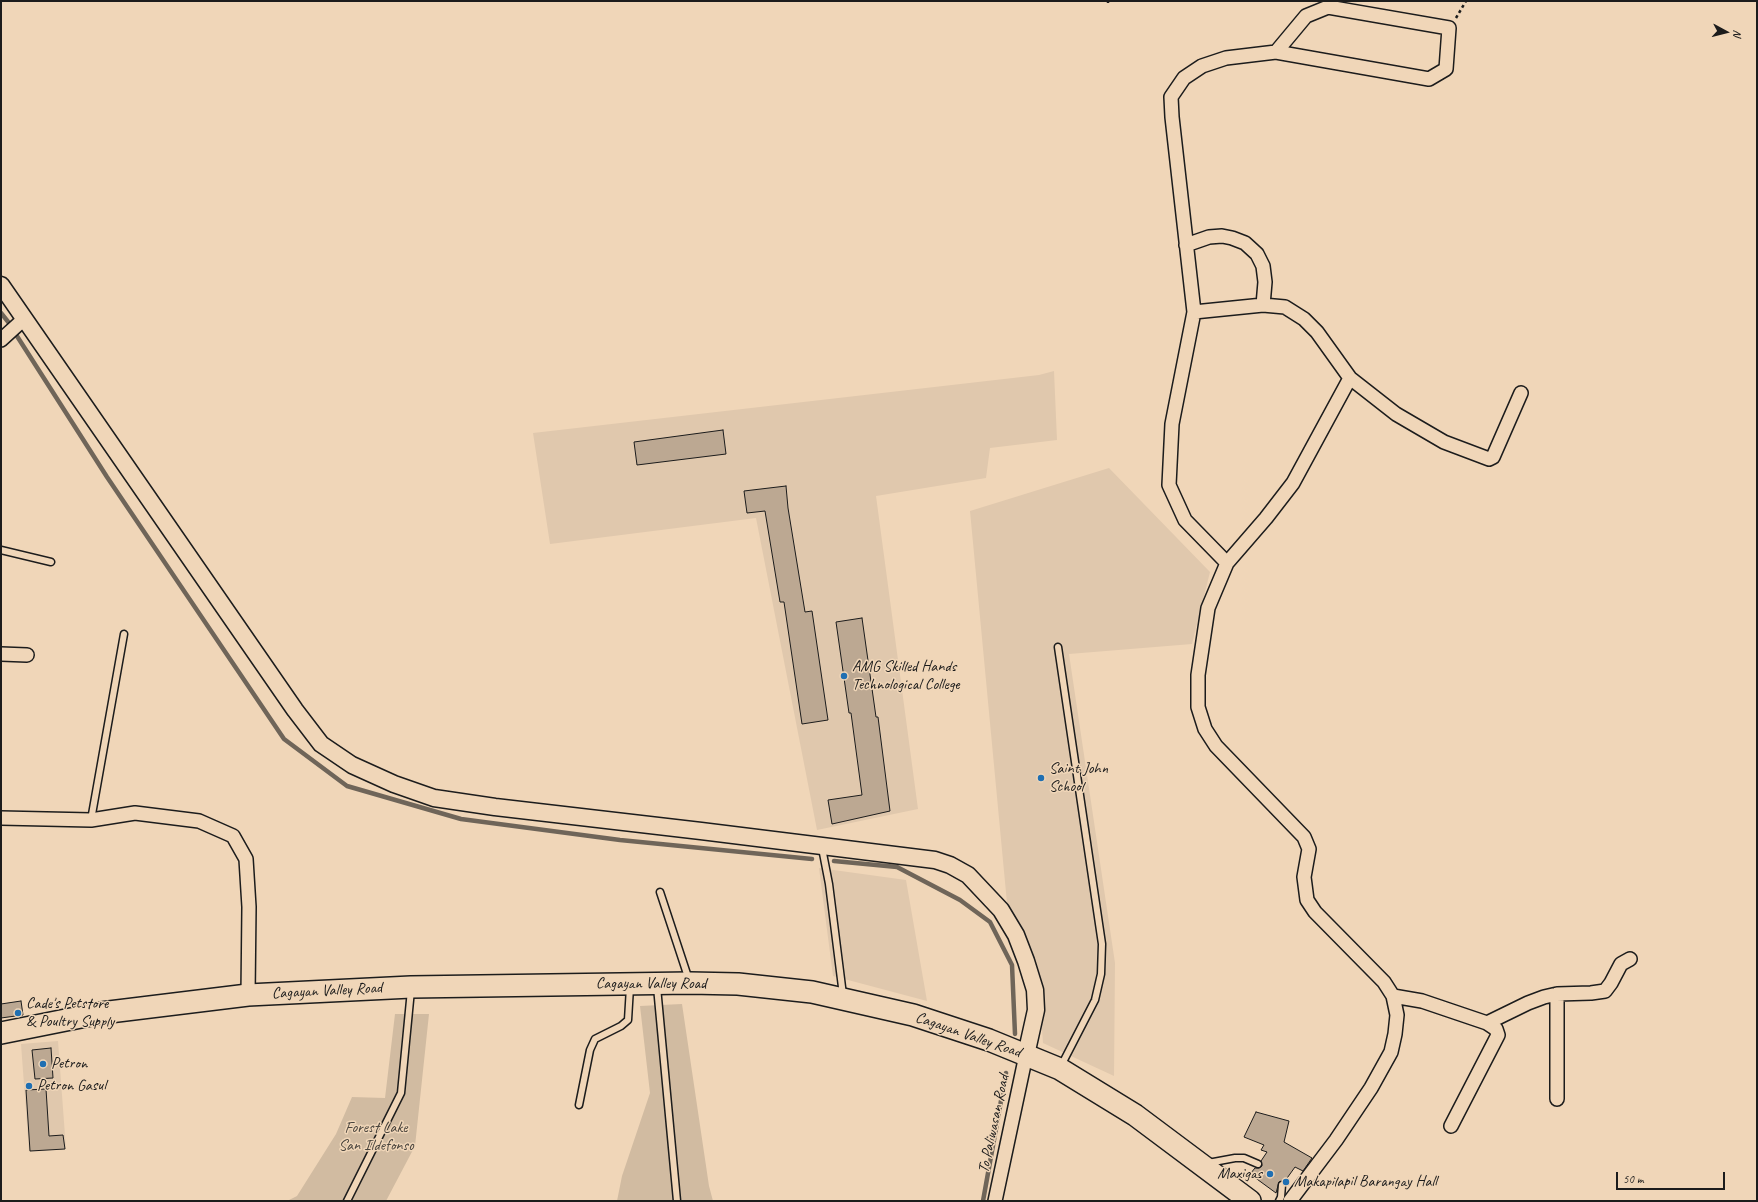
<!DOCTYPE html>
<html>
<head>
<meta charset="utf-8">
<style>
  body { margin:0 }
  #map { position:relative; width:1758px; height:1202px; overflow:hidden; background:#f0d6b8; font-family:Caveat,sans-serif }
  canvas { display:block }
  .frame { position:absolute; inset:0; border:2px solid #1c1c1c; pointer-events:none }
  .north { position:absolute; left:1706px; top:12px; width:40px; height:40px; -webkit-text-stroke:3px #f0d6b8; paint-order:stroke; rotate:97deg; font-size:11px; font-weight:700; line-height:16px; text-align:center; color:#1c1c1c }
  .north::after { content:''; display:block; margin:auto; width:14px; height:18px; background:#1c1c1c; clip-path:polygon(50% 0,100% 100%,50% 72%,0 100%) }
  .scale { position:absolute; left:1616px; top:1172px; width:109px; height:18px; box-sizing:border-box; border:2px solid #1c1c1c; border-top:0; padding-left:5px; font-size:12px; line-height:14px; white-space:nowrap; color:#1c1c1c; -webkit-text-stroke:3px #f0d6b8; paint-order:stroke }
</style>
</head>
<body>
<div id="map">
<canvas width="1758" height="1202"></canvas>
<div class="frame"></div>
<div class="north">N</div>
<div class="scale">50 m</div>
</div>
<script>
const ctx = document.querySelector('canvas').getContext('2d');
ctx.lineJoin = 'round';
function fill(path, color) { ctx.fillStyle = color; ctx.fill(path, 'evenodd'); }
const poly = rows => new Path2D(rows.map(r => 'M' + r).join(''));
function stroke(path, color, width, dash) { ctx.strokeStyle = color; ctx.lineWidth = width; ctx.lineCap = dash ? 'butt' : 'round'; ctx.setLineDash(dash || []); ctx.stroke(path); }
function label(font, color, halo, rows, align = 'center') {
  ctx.font = font + ' Caveat,sans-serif'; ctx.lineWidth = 3; ctx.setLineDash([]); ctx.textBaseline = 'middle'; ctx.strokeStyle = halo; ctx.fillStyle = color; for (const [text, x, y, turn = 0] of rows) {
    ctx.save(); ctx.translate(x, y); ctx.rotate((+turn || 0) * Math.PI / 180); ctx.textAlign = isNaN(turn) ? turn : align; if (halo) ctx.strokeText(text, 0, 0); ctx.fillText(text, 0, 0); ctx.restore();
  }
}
const built = poly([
  [1054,371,1057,440,990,448,986,478,876,496,918,809,817,830,756,518,550,544,533,433,1039,375],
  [1109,468,1210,572,1192,644,1069,654,1115,963,1114,1076,1043,1043,1040,1001,1033,955,1007,903,970,511],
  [819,868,906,880,927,1001,833,976],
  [58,1041,66,1149,29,1152,21,1044]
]);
const green = poly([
  [682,1004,709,1186,713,1201,617,1201,622,1176,650,1093,640,1006],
  [395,1014,429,1014,415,1146,386,1201,287,1201,297,1196,336,1134,352,1097,385,1098]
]);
const stream = poly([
  [1,313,9,323],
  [15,333,107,477,284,739,347,786,461,819,620,840,812,859],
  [834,861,897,867,960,900,990,922,1012,965,1015,1034],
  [983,1201,1006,1073]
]);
const building = poly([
  [723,430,726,454,637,465,634,442,723,430],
  [786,486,788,508,805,612,812,611,828,720,802,724,784,602,780,602,765,511,747,513,744,491,786,486],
  [862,618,876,717,878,717,890,811,832,824,828,800,862,795,851,713,849,713,836,622,862,618],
  [21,1001,23,1015,1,1018,1,1004,21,1001],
  [51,1048,53,1078,35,1079,32,1050,51,1048],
  [46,1089,49,1136,63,1135,65,1149,30,1151,26,1090,46,1089],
  [1256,1112,1289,1121,1284,1142,1312,1158,1303,1171,1295,1167,1285,1181,1279,1182,1276,1193,1250,1174,1255,1168,1259,1168,1262,1166,1261,1161,1267,1152,1261,1150,1264,1145,1244,1137,1256,1112]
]);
const path = poly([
  [1108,3,1108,1],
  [1456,18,1466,1]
]);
const service = poly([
  [1,550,51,562],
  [1058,647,1102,944,1101,974,1095,1000,1061,1066],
  [91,820,124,634],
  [822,848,829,884,843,995],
  [660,892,689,980],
  [657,987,677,1201],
  [579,1105,590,1050,595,1039,621,1026,628,1020,630,987],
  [1208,1163,1235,1158,1244,1158,1258,1164],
  [347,1201,401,1093,411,990],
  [1279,1201,1281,1197,1282,1185]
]);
const minor = poly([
  [1276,52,1306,16,1328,7,1449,28,1446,69,1429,79,1276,52,1226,58,1202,66,1184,78,1171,97,1172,117,1194,312,1263,305,1285,307,1304,319,1317,332,1350,378,1293,483,1266,518,1227,563,1208,608,1198,675,1198,707,1205,729,1216,746,1304,837,1309,849,1304,877,1307,900,1315,912,1384,982,1393,996,1397,1015,1395,1034,1391,1052,1371,1088,1336,1140,1290,1201],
  [1186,245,1209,237,1222,236,1232,238,1245,243,1257,254,1263,266,1265,282,1263,305],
  [1194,312,1172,424,1169,485,1185,520,1227,563],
  [1,340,24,319],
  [1350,378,1396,414,1444,442,1489,459,1493,457,1521,393],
  [1,654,27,655],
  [1,818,91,820,135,813,199,821,233,836,246,859,249,907,248,995],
  [1557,994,1591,993,1605,991,1611,983,1621,964,1630,959],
  [1393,996,1422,1001,1487,1023,1496,1029,1498,1035,1451,1126],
  [1487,1023,1528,1003,1544,997,1557,994,1557,1099],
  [995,1201,1026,1055]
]);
const tertiary = poly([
  [1,285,295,710,321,744,352,765,394,784,434,798,495,807,701,831,935,860,950,865,968,875,1001,910,1016,935,1026,961,1035,990,1036,1010,1026,1055]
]);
const trunk = poly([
  [1,1033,101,1013,248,995,411,987,690,983,738,984,812,992,913,1015,989,1040,1060,1069,1135,1115,1250,1201]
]);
const markers = [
  [844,676,4,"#1f6fb2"],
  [1041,778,4,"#1f6fb2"],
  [18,1013,4,"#1f6fb2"],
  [43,1064,4,"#1f6fb2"],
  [29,1086,4,"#1f6fb2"],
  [1270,1174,4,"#1f6fb2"],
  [1286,1182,4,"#1f6fb2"]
];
const poiNames = [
  ["AMG Skilled Hands",852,667],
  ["Technological College",852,685],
  ["Saint John",1049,769],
  ["School",1049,787],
  ["Cade's Petstore",26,1004],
  ["& Poultry Supply",26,1022],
  ["Petron",51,1064],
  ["Petron Gasul",37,1086],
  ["Maxigas",1262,1174,"right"],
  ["Makapilapil Barangay Hall",1294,1182]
];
const streetNames = [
  ["Cagayan Valley Road",651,984],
  ["Cagayan Valley Road",327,991,-3],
  ["Cagayan Valley Road",968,1035,19],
  ["To Paliwasan Road",994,1124,-78]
];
const parkNames = [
  ["Forest Lake",376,1128],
  ["San Ildefonso",376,1146]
];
fill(built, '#e0c8ad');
fill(green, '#d1bba1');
stroke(stream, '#6f6559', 4.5);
fill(building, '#bca892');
stroke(building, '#1c1c1c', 1);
stroke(service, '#1c1c1c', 9);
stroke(minor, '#1c1c1c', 16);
stroke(tertiary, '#1c1c1c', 19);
stroke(trunk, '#1c1c1c', 24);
stroke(path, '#1c1c1c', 2.5, [3, 3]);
stroke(service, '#f0d6b8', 6);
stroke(minor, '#f0d6b8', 13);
stroke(tertiary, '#f0d6b8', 16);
stroke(trunk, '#f0d6b8', 21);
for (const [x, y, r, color] of markers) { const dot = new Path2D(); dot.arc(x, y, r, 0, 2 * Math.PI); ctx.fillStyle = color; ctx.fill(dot); stroke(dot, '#f0d6b8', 1.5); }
label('16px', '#1c1c1c', '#f0d6b8', poiNames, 'left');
label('16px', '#1c1c1c', '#f0d6b8', streetNames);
label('16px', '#49443d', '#f0d6b8', parkNames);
</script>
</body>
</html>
